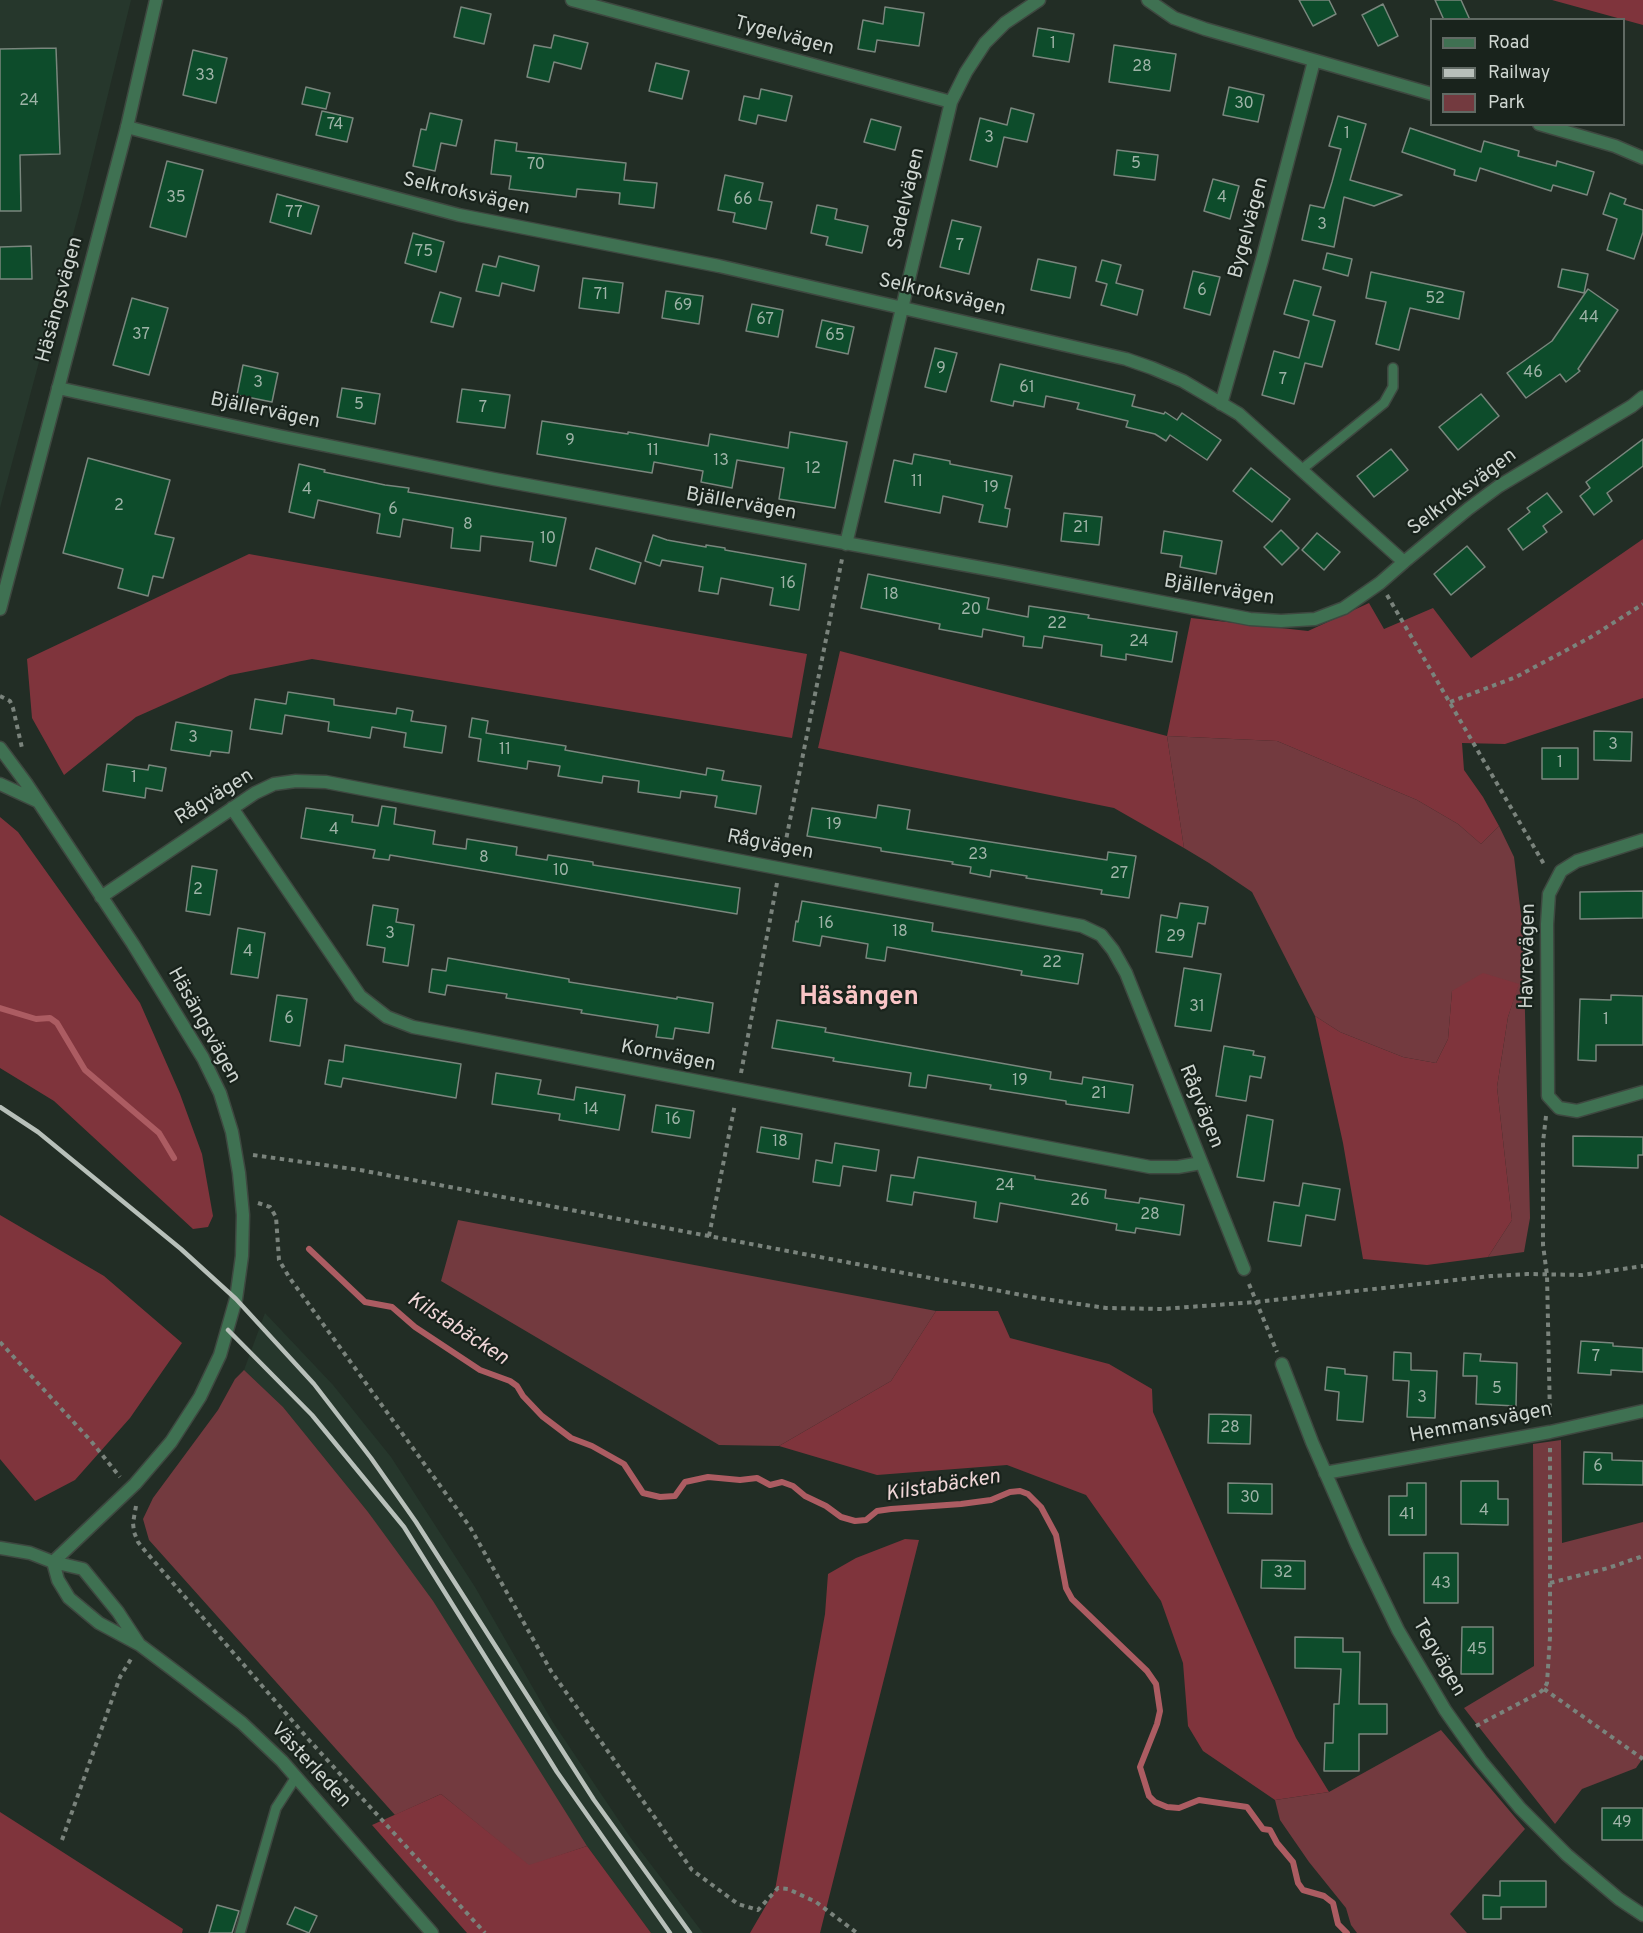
<!DOCTYPE html>
<html>
<head>
<meta charset="utf-8">
<style>
  body { margin:0 }
  #map { position:relative; width:1643px; height:1933px; overflow:hidden; background:#222d25; font-family:Overpass,sans-serif }
  canvas { display:block }
  .legend { position:absolute; left:1430px; top:18px; width:195px; height:108px; box-sizing:border-box; background:#19231c; border:2px solid #616a64; margin:0; padding:8px 10px; list-style:none; font-size:18px; color:#ced5d0 }
  .legend li { display:flex; align-items:center; gap:12px; height:30px }
  .legend b { width:30px; border:2px solid #616a64 }
</style>
</head>
<body>
<div id="map">
<canvas width="1643" height="1933"></canvas>
<ul class="legend">
<li><b style="height:8px;background:#3f7152"></b>Road</li>
<li><b style="height:8px;background:#b8c0ba"></b>Railway</li>
<li><b style="height:16px;background:#733a3f"></b>Park</li>
</ul>
</div>
<script>
const ctx = document.querySelector('canvas').getContext('2d');
ctx.lineJoin = 'round';
function fill(path, color) { ctx.fillStyle = color; ctx.fill(path, 'evenodd'); }
const poly = rows => new Path2D(rows.map(r => 'M' + r).join(''));
function stroke(path, color, width, dash) { ctx.strokeStyle = color; ctx.lineWidth = width; ctx.lineCap = dash ? 'butt' : 'round'; ctx.setLineDash(dash || []); ctx.stroke(path); }
function label(font, color, halo, rows, align = 'center') {
  ctx.font = font + ' Overpass,sans-serif'; ctx.lineWidth = 4.5; ctx.setLineDash([]); ctx.textBaseline = 'middle'; ctx.strokeStyle = halo; ctx.fillStyle = color; for (const [text, x, y, turn = 0] of rows) {
    ctx.save(); ctx.translate(x, y); ctx.rotate((+turn || 0) * Math.PI / 180); ctx.textAlign = isNaN(turn) ? turn : align; if (halo) ctx.strokeText(text, 0, 0); ctx.fillText(text, 0, 0); ctx.restore();
  }
}
const built = poly([
  [0,0,131,0,83,197,0,508],
  [265,1313,333,1385,391,1457,475,1587,552,1721,630,1837,703,1933,651,1933,587,1846,368,1512,283,1407,244,1370]
]);
const green = poly([
  [1167,736,1277,741,1417,800,1458,824,1481,844,1499,826,1514,857,1523,931,1530,1218,1524,1252,1488,1257,1512,1220,1497,1087,1508,1017,1518,985,1452,991,1448,1039,1436,1063,1403,1057,1340,1032,1315,1016,1252,892,1209,863,1184,848],
  [458,1220,936,1311,891,1381,779,1446,719,1445,441,1281],
  [244,1370,283,1407,368,1512,433,1601,587,1846,529,1866,441,1794,395,1815,149,1540,143,1519,153,1498,218,1410,235,1379],
  [1561,1440,1562,1543,1643,1522,1643,1758,1636,1768,1582,1789,1555,1824,1464,1708,1534,1666,1533,1444],
  [1441,1730,1525,1829,1450,1914,1467,1933,1357,1933,1351,1925,1346,1908,1309,1862,1280,1820,1275,1800,1329,1792]
]);
const forest = poly([
  [1552,0,1643,0,1643,25],
  [1643,539,1643,698,1505,744,1462,743,1464,770,1483,797,1499,826,1481,844,1458,824,1417,800,1277,741,1167,736,1184,848,1114,808,818,748,840,651,1167,736,1191,618,1308,631,1369,603,1384,629,1433,608,1471,658],
  [249,554,807,654,792,738,312,659,230,675,136,717,64,775,32,718,27,659],
  [0,817,18,832,140,1003,180,1094,202,1154,213,1216,208,1227,193,1229,54,1101,0,1068],
  [1483,973,1519,984,1508,1017,1497,1087,1512,1220,1488,1257,1427,1265,1363,1259,1343,1143,1315,1016,1340,1032,1403,1057,1436,1063,1448,1039,1452,991],
  [0,1215,104,1276,182,1343,130,1418,75,1480,35,1501,0,1459],
  [936,1311,998,1311,1010,1338,1109,1364,1152,1389,1153,1412,1296,1738,1329,1792,1275,1800,1203,1751,1188,1726,1183,1663,1161,1601,1086,1495,1007,1465,877,1475,779,1446,891,1381],
  [905,1539,919,1540,820,1933,750,1933,775,1890,825,1614,828,1574,856,1558],
  [441,1794,529,1865,587,1846,651,1933,467,1933,372,1825],
  [0,1812,183,1929,182,1933,0,1933]
]);
const stream = poly([
  [0,1008,36,1019,50,1018,57,1023,85,1070,159,1133,174,1158],
  [309,1249,365,1302,392,1307,415,1327,480,1370,510,1381,517,1386,523,1396,542,1416,571,1438,592,1446,624,1464,643,1493,660,1497,675,1496,685,1482,708,1477,740,1480,757,1478,770,1485,782,1482,793,1486,805,1496,826,1506,841,1517,855,1521,866,1520,877,1511,891,1509,961,1504,991,1500,1010,1492,1020,1491,1028,1494,1041,1507,1056,1535,1066,1588,1072,1599,1147,1671,1156,1684,1160,1711,1157,1724,1140,1767,1149,1796,1155,1802,1167,1807,1179,1808,1199,1800,1247,1807,1263,1829,1270,1830,1277,1843,1293,1862,1298,1883,1303,1890,1324,1896,1333,1903,1338,1924,1347,1933]
]);
const building = poly([
  [1299,0,1329,0,1336,14,1313,26,1299,0],
  [1435,0,1461,0,1470,20,1444,20,1435,0],
  [1383,4,1398,36,1378,46,1362,15,1383,4],
  [461,7,491,14,484,44,454,37,461,7],
  [885,7,924,13,919,46,877,40,875,52,858,49,863,20,883,24,885,7],
  [1038,28,1074,34,1069,62,1033,56,1038,28],
  [554,35,588,43,581,69,554,62,549,82,527,77,534,45,551,48,554,35],
  [1114,45,1176,54,1170,91,1109,82,1114,45],
  [56,48,60,154,20,155,21,211,0,211,0,49,56,48],
  [193,50,227,58,216,103,183,95,193,50],
  [656,63,689,71,682,99,649,91,656,63],
  [306,87,330,93,326,109,302,104,306,87],
  [1229,87,1264,95,1258,122,1223,115,1229,87],
  [761,89,792,96,786,121,758,115,756,124,739,120,744,96,759,99,761,89],
  [1011,108,1034,114,1027,142,1004,137,997,167,970,160,980,118,1007,125,1011,108],
  [322,111,353,118,347,142,316,135,322,111],
  [430,113,462,120,456,146,441,143,435,171,413,166,421,129,426,130,430,113],
  [1338,116,1366,124,1350,180,1402,195,1374,206,1344,197,1334,247,1302,240,1310,205,1324,208,1332,182,1341,149,1329,146,1338,116],
  [871,119,901,127,895,150,864,142,871,119],
  [1410,128,1481,152,1484,141,1519,151,1518,156,1556,166,1557,161,1594,172,1587,195,1553,185,1551,191,1480,168,1476,181,1454,175,1455,170,1402,152,1410,128],
  [495,140,517,143,516,151,626,163,624,180,657,183,654,208,619,204,620,193,577,189,576,197,509,189,511,176,491,174,495,140],
  [1117,150,1158,155,1155,180,1114,175,1117,150],
  [167,161,203,170,186,237,150,227,167,161],
  [725,175,763,183,759,200,772,202,766,229,733,222,735,213,718,210,725,175],
  [1213,179,1239,186,1230,219,1204,211,1213,179],
  [1610,193,1626,199,1624,204,1643,210,1643,232,1634,259,1607,250,1617,219,1603,214,1610,193],
  [277,194,319,206,311,234,270,222,277,194],
  [817,205,837,209,835,219,868,226,862,253,826,245,828,237,811,233,817,205],
  [952,220,981,227,969,274,940,267,952,220],
  [413,233,444,242,436,272,405,263,413,233],
  [31,246,32,279,0,279,0,247,31,246],
  [1327,253,1352,259,1348,276,1323,269,1327,253],
  [499,256,539,266,534,291,502,283,499,296,476,291,483,264,496,267,499,256],
  [1038,259,1076,267,1070,298,1031,290,1038,259],
  [1102,260,1121,265,1116,283,1143,290,1137,315,1101,305,1107,284,1096,281,1102,260],
  [1562,269,1588,274,1584,293,1558,287,1562,269],
  [1193,271,1220,277,1210,315,1184,308,1193,271],
  [1371,272,1464,292,1459,319,1410,308,1399,350,1376,344,1386,302,1366,298,1371,272],
  [583,278,623,283,619,313,579,308,583,278],
  [1294,280,1321,287,1313,315,1335,321,1322,367,1305,363,1294,404,1262,395,1274,351,1299,358,1309,321,1284,314,1294,280],
  [1588,289,1618,310,1578,369,1580,371,1566,382,1560,374,1526,398,1507,373,1552,341,1588,289],
  [666,291,703,296,699,324,662,318,666,291],
  [440,292,461,298,453,327,431,322,440,292],
  [132,298,168,308,149,375,113,365,132,298],
  [752,304,783,310,778,337,746,331,752,304],
  [822,320,854,327,848,354,816,347,822,320],
  [935,348,957,353,946,392,925,387,935,348],
  [1000,364,1135,395,1132,406,1164,414,1165,412,1177,420,1182,413,1221,440,1207,460,1170,435,1166,441,1155,434,1126,427,1128,421,1077,409,1079,403,1046,396,1044,407,1014,401,1013,406,991,401,1000,364],
  [243,365,278,373,272,402,237,395,243,365],
  [342,388,380,394,375,424,337,417,342,388],
  [462,389,510,395,505,428,457,422,462,389],
  [1481,394,1499,416,1458,450,1439,427,1481,394],
  [542,421,628,434,628,432,708,446,710,434,788,448,790,432,847,442,835,508,779,499,784,468,737,460,732,488,701,482,703,471,654,462,652,473,537,454,542,421],
  [1643,439,1643,466,1607,493,1612,501,1594,515,1580,496,1590,488,1586,482,1643,439],
  [1391,449,1408,470,1374,497,1357,476,1391,449],
  [914,454,950,461,950,464,1012,476,1005,508,1010,509,1007,527,979,522,983,505,943,496,940,513,885,502,894,460,912,464,914,454],
  [88,458,170,480,155,534,174,538,163,578,153,576,148,596,118,588,123,569,63,553,88,458],
  [299,464,325,470,324,472,385,485,409,488,408,492,566,518,556,566,530,561,533,542,481,536,480,551,451,548,453,528,403,519,400,537,377,533,380,514,318,500,314,518,289,512,299,464],
  [1251,468,1290,499,1272,522,1233,491,1251,468],
  [1547,493,1562,512,1543,526,1547,532,1523,550,1508,529,1530,512,1527,508,1547,493],
  [1064,513,1102,517,1099,545,1061,541,1064,513],
  [1281,530,1299,548,1282,565,1264,547,1281,530],
  [1164,531,1222,541,1216,574,1180,567,1182,556,1161,553,1164,531],
  [1317,533,1340,552,1324,570,1302,550,1317,533],
  [653,535,667,540,706,547,706,545,725,548,725,550,806,564,799,610,770,605,773,588,721,578,718,594,699,591,703,567,662,560,660,566,645,561,653,535],
  [1467,546,1485,567,1451,595,1434,574,1467,546],
  [596,548,641,563,635,584,590,569,596,548],
  [868,574,989,598,987,609,1028,617,1029,606,1089,615,1088,618,1177,632,1172,662,1126,654,1126,660,1101,656,1102,645,1044,636,1042,648,1023,646,1024,637,983,629,982,637,939,629,940,624,861,608,868,574],
  [288,692,334,699,334,705,396,714,397,708,413,711,411,721,446,726,442,753,404,747,406,733,372,727,370,738,328,731,329,722,285,715,282,734,250,729,255,699,286,704,288,692],
  [472,718,488,721,486,733,566,746,565,750,706,775,707,768,724,771,722,780,761,786,756,814,715,807,717,796,681,791,680,798,638,792,639,781,603,776,602,783,558,776,560,766,528,761,527,769,478,761,481,739,469,737,472,718],
  [176,722,232,731,229,753,211,751,210,756,171,750,176,722],
  [1594,731,1632,732,1631,761,1594,760,1594,731],
  [1542,748,1578,748,1578,779,1542,779,1542,748],
  [107,764,148,770,149,765,166,768,162,791,146,788,145,798,103,791,107,764],
  [878,805,910,810,907,829,1107,860,1108,852,1136,856,1129,898,1101,894,1102,890,1026,878,1027,876,991,870,990,877,970,873,971,867,952,864,953,862,881,851,881,848,807,836,812,808,876,818,878,805],
  [382,806,396,808,394,824,435,831,433,844,466,849,467,839,517,847,516,855,547,860,548,855,593,862,593,865,740,888,737,914,390,855,389,860,373,858,375,850,301,838,306,808,353,815,352,822,378,826,382,806],
  [192,866,217,870,210,915,186,911,192,866],
  [1643,891,1643,918,1580,919,1580,892,1643,891],
  [802,901,933,923,932,931,1083,954,1078,984,1021,975,1022,971,887,947,885,961,866,958,868,944,822,936,820,946,793,941,796,921,798,922,802,901],
  [1180,903,1208,907,1205,924,1198,923,1192,957,1156,952,1161,915,1177,918,1180,903],
  [373,905,398,909,396,922,414,925,408,966,383,962,385,948,367,945,373,905],
  [238,928,265,933,258,978,231,974,238,928],
  [448,958,569,979,569,982,677,999,677,997,713,1003,709,1033,675,1028,673,1039,656,1037,658,1025,581,1013,582,1010,506,998,507,994,447,985,445,995,429,992,432,969,446,971,448,958],
  [1184,968,1221,974,1211,1031,1175,1026,1184,968],
  [277,995,307,999,300,1046,270,1041,277,995],
  [1611,995,1643,996,1643,1045,1596,1045,1596,1061,1578,1060,1580,999,1611,1000,1611,995],
  [777,1020,826,1028,825,1032,1051,1072,1050,1079,1082,1084,1083,1077,1133,1085,1129,1113,1066,1104,1066,1101,990,1089,991,1085,928,1075,926,1088,909,1086,911,1073,833,1061,834,1058,772,1048,777,1020],
  [345,1045,461,1064,456,1098,343,1078,341,1087,325,1084,329,1060,343,1062,345,1045],
  [1224,1046,1254,1051,1253,1055,1265,1057,1261,1078,1250,1076,1246,1101,1216,1096,1224,1046],
  [496,1073,541,1080,538,1094,574,1100,576,1087,625,1095,619,1130,559,1120,560,1114,492,1104,496,1073],
  [656,1105,694,1111,690,1138,652,1132,656,1105],
  [1247,1115,1273,1120,1264,1181,1237,1177,1247,1115],
  [761,1127,802,1134,799,1159,757,1152,761,1127],
  [1573,1136,1643,1137,1643,1155,1638,1155,1638,1168,1573,1166,1573,1136],
  [835,1143,879,1150,876,1171,843,1166,840,1186,813,1182,816,1160,832,1163,835,1143],
  [918,1157,1035,1176,1035,1179,1106,1190,1105,1198,1139,1203,1140,1198,1184,1205,1180,1235,1136,1228,1135,1233,1116,1230,1117,1224,1000,1203,997,1222,974,1218,976,1202,914,1192,912,1205,887,1201,891,1175,914,1178,918,1157],
  [1303,1183,1340,1189,1335,1220,1306,1215,1301,1246,1268,1241,1274,1202,1299,1206,1303,1183],
  [1581,1341,1613,1343,1613,1346,1643,1348,1643,1372,1611,1370,1611,1375,1578,1373,1581,1341],
  [1394,1352,1411,1353,1411,1370,1437,1371,1435,1418,1407,1417,1409,1381,1393,1380,1394,1352],
  [1464,1353,1481,1354,1480,1361,1517,1363,1516,1406,1476,1404,1477,1376,1463,1376,1464,1353],
  [1327,1367,1345,1369,1345,1374,1367,1376,1363,1422,1337,1420,1339,1392,1325,1390,1327,1367],
  [1209,1414,1251,1415,1250,1444,1208,1443,1209,1414],
  [1584,1452,1612,1453,1612,1460,1643,1461,1643,1485,1583,1484,1584,1452],
  [1461,1481,1498,1481,1498,1499,1508,1499,1508,1525,1461,1524,1461,1481],
  [1228,1483,1272,1484,1272,1514,1228,1513,1228,1483],
  [1407,1483,1426,1483,1426,1535,1389,1535,1389,1496,1407,1496,1407,1483],
  [1424,1553,1458,1553,1458,1603,1424,1603,1424,1553],
  [1262,1560,1305,1561,1305,1589,1261,1588,1262,1560],
  [1462,1627,1493,1627,1493,1674,1461,1674,1462,1627],
  [1295,1637,1343,1638,1343,1652,1360,1652,1359,1704,1387,1704,1387,1734,1359,1734,1359,1771,1324,1771,1325,1743,1333,1743,1334,1704,1339,1704,1341,1669,1295,1668,1295,1637],
  [1602,1808,1643,1808,1643,1840,1602,1840,1602,1808],
  [1500,1881,1546,1881,1546,1907,1501,1907,1501,1919,1483,1919,1483,1895,1500,1896,1500,1881],
  [217,1905,239,1911,232,1933,209,1933,217,1905],
  [295,1907,317,1916,309,1933,287,1924,295,1907]
]);
const path = poly([
  [1387,595,1545,866],
  [0,696,10,701,13,708,22,748],
  [1450,702,1516,677,1591,637,1643,604],
  [783,855,842,559],
  [741,1073,777,883],
  [1546,1116,1543,1142,1543,1245,1547,1275,1550,1417],
  [253,1155,360,1170,941,1280,1038,1298,1106,1308,1162,1309,1256,1302,1491,1276,1527,1274,1582,1275,1643,1266],
  [258,1203,270,1207,276,1217,279,1260,289,1277,470,1527,551,1671,692,1870,738,1904,758,1910,778,1888,788,1889,816,1902,857,1933],
  [709,1236,735,1104],
  [1249,1284,1277,1352],
  [0,1342,91,1441,120,1477],
  [136,1506,133,1523,134,1532,138,1542,146,1552,309,1740,485,1933],
  [1550,1583,1608,1568,1643,1556],
  [1544,1689,1643,1759],
  [1476,1726,1539,1693,1544,1689,1547,1683,1550,1637,1550,1448],
  [62,1840,120,1677,131,1659]
]);
const service = poly([
  [1301,470,1384,403,1393,387,1393,368],
  [240,1933,276,1808,296,1777]
]);
const minor = poly([
  [572,0,951,102],
  [1148,0,1174,18,1205,29,1432,94],
  [1539,124,1615,146,1643,158],
  [127,127,459,215,719,266,1126,359,1152,368,1183,381,1239,414,1404,562,1468,509,1499,486,1632,406,1643,397],
  [58,388,279,436,494,479,1004,572,1250,619,1281,621,1315,619,1344,608,1380,583,1404,562],
  [1221,404,1262,260,1314,61],
  [846,544,951,102,966,72,985,43,1005,23,1039,0],
  [0,748,26,783,133,944,203,1058,220,1093,232,1132,239,1173,243,1215,242,1256,236,1299,220,1355,200,1397,171,1442,135,1484,53,1562],
  [0,784,37,801],
  [232,808,360,996,387,1017,413,1027,1150,1167,1178,1167,1201,1163],
  [1643,840,1577,861,1561,871,1549,894,1547,924,1548,1096,1559,1108,1577,1111,1643,1092],
  [101,897,255,793,274,784,296,781,326,782,1082,926,1101,935,1113,950,1126,973,1244,1269],
  [1282,1364,1312,1442,1357,1545,1398,1630,1445,1710,1481,1761,1520,1808,1567,1855,1619,1899,1643,1915],
  [1325,1473,1550,1432,1643,1411]
]);
const tertiary = poly([
  [0,609,127,127,156,0],
  [0,1548,30,1553,53,1562,83,1569,118,1612,139,1644],
  [53,1562,58,1580,69,1598,99,1623,140,1645,184,1678,242,1723,282,1761,432,1933]
]);
const rail = poly([
  [0,1107,38,1132,181,1249,236,1299,314,1384,371,1458,416,1522,594,1800,690,1933],
  [228,1330,312,1415,404,1527,557,1772,670,1933]
]);
const numberNames = [
  ["1",1053,45],
  ["28",1142,68],
  ["33",205,77],
  ["24",29,102],
  ["30",1244,105],
  ["74",335,126],
  ["1",1347,135],
  ["3",989,139],
  ["5",1136,165],
  ["70",536,166],
  ["35",176,199],
  ["4",1222,199],
  ["66",743,201],
  ["77",294,214],
  ["3",1322,226],
  ["7",960,247],
  ["75",424,253],
  ["6",1202,292],
  ["71",601,296],
  ["52",1435,300],
  ["69",683,307],
  ["44",1589,319],
  ["67",765,321],
  ["37",141,336],
  ["65",835,337],
  ["9",941,370],
  ["46",1533,374],
  ["7",1283,381],
  ["3",258,384],
  ["61",1027,389],
  ["5",359,406],
  ["7",483,409],
  ["9",570,442],
  ["11",653,452],
  ["13",721,462],
  ["12",813,470],
  ["11",917,483],
  ["19",991,489],
  ["4",307,491],
  ["2",119,507],
  ["6",393,511],
  ["8",468,526],
  ["21",1081,529],
  ["10",548,540],
  ["16",788,585],
  ["18",891,596],
  ["20",971,611],
  ["22",1057,625],
  ["24",1139,643],
  ["3",193,739],
  ["3",1613,746],
  ["11",505,751],
  ["1",1560,764],
  ["1",134,779],
  ["19",834,826],
  ["4",334,831],
  ["23",978,856],
  ["8",484,859],
  ["10",561,872],
  ["27",1119,875],
  ["2",198,891],
  ["16",826,925],
  ["18",900,933],
  ["3",390,935],
  ["29",1176,938],
  ["4",248,953],
  ["22",1052,964],
  ["31",1197,1008],
  ["6",289,1020],
  ["1",1606,1021],
  ["19",1020,1082],
  ["21",1099,1095],
  ["14",591,1111],
  ["16",673,1121],
  ["18",780,1143],
  ["24",1005,1187],
  ["26",1080,1202],
  ["28",1150,1216],
  ["7",1596,1358],
  ["5",1497,1390],
  ["3",1422,1399],
  ["28",1230,1429],
  ["6",1598,1468],
  ["30",1250,1499],
  ["4",1484,1512],
  ["41",1407,1516],
  ["32",1283,1574],
  ["43",1441,1585],
  ["45",1477,1651],
  ["49",1622,1824]
];
const streetNames = [
  ["Tygelvägen",784,37,15],
  ["Selkroksvägen",466,195,13],
  ["Sadelvägen",908,199,-77],
  ["Bygelvägen",1250,228,-75],
  ["Selkroksvägen",942,296,13],
  ["Häsängsvägen",61,300,-75],
  ["Bjällervägen",265,412,12],
  ["Selkroksvägen",1463,493,-37],
  ["Bjällervägen",741,505,10],
  ["Bjällervägen",1219,591,9],
  ["Rågvägen",215,798,-32],
  ["Rågvägen",770,846,11],
  ["Havrevägen",1529,956,-89],
  ["Häsängsvägen",203,1026,61],
  ["Kornvägen",668,1057,11],
  ["Rågvägen",1200,1107,68],
  ["Hemmansvägen",1481,1424,-11],
  ["Tegvägen",1438,1658,60],
  ["Västerleden",310,1766,47]
];
const waterNames = [
  ["Kilstabäcken",457,1330,33],
  ["Kilstabäcken",943,1487,-9]
];
const districtNames = [
  ["Häsängen",859,999]
];
fill(built, '#26372c');
fill(green, '#733a3f');
fill(forest, '#7f343c');
stroke(stream, '#ac5c62', 6);
fill(building, '#0d4c2b');
stroke(building, '#79867d', 1.5);
stroke(service, '#3e4840', 12);
stroke(minor, '#3e4840', 15);
stroke(tertiary, '#3e4840', 15);
stroke(path, '#7a837c', 4, [4.5, 4.5]);
stroke(service, '#3f7152', 9);
stroke(minor, '#3f7152', 12);
stroke(tertiary, '#3f7152', 12);
stroke(rail, '#b8c0ba', 4.5);
label('16px', '#9eb3a7', null, numberNames);
label('20px', '#ced5d0', '#19231c', streetNames);
label('italic 21px', '#f0d7d8', '#19231c', waterNames);
label('bold 26px', '#f9c5c6', '#19231c', districtNames);
</script>
</body>
</html>
